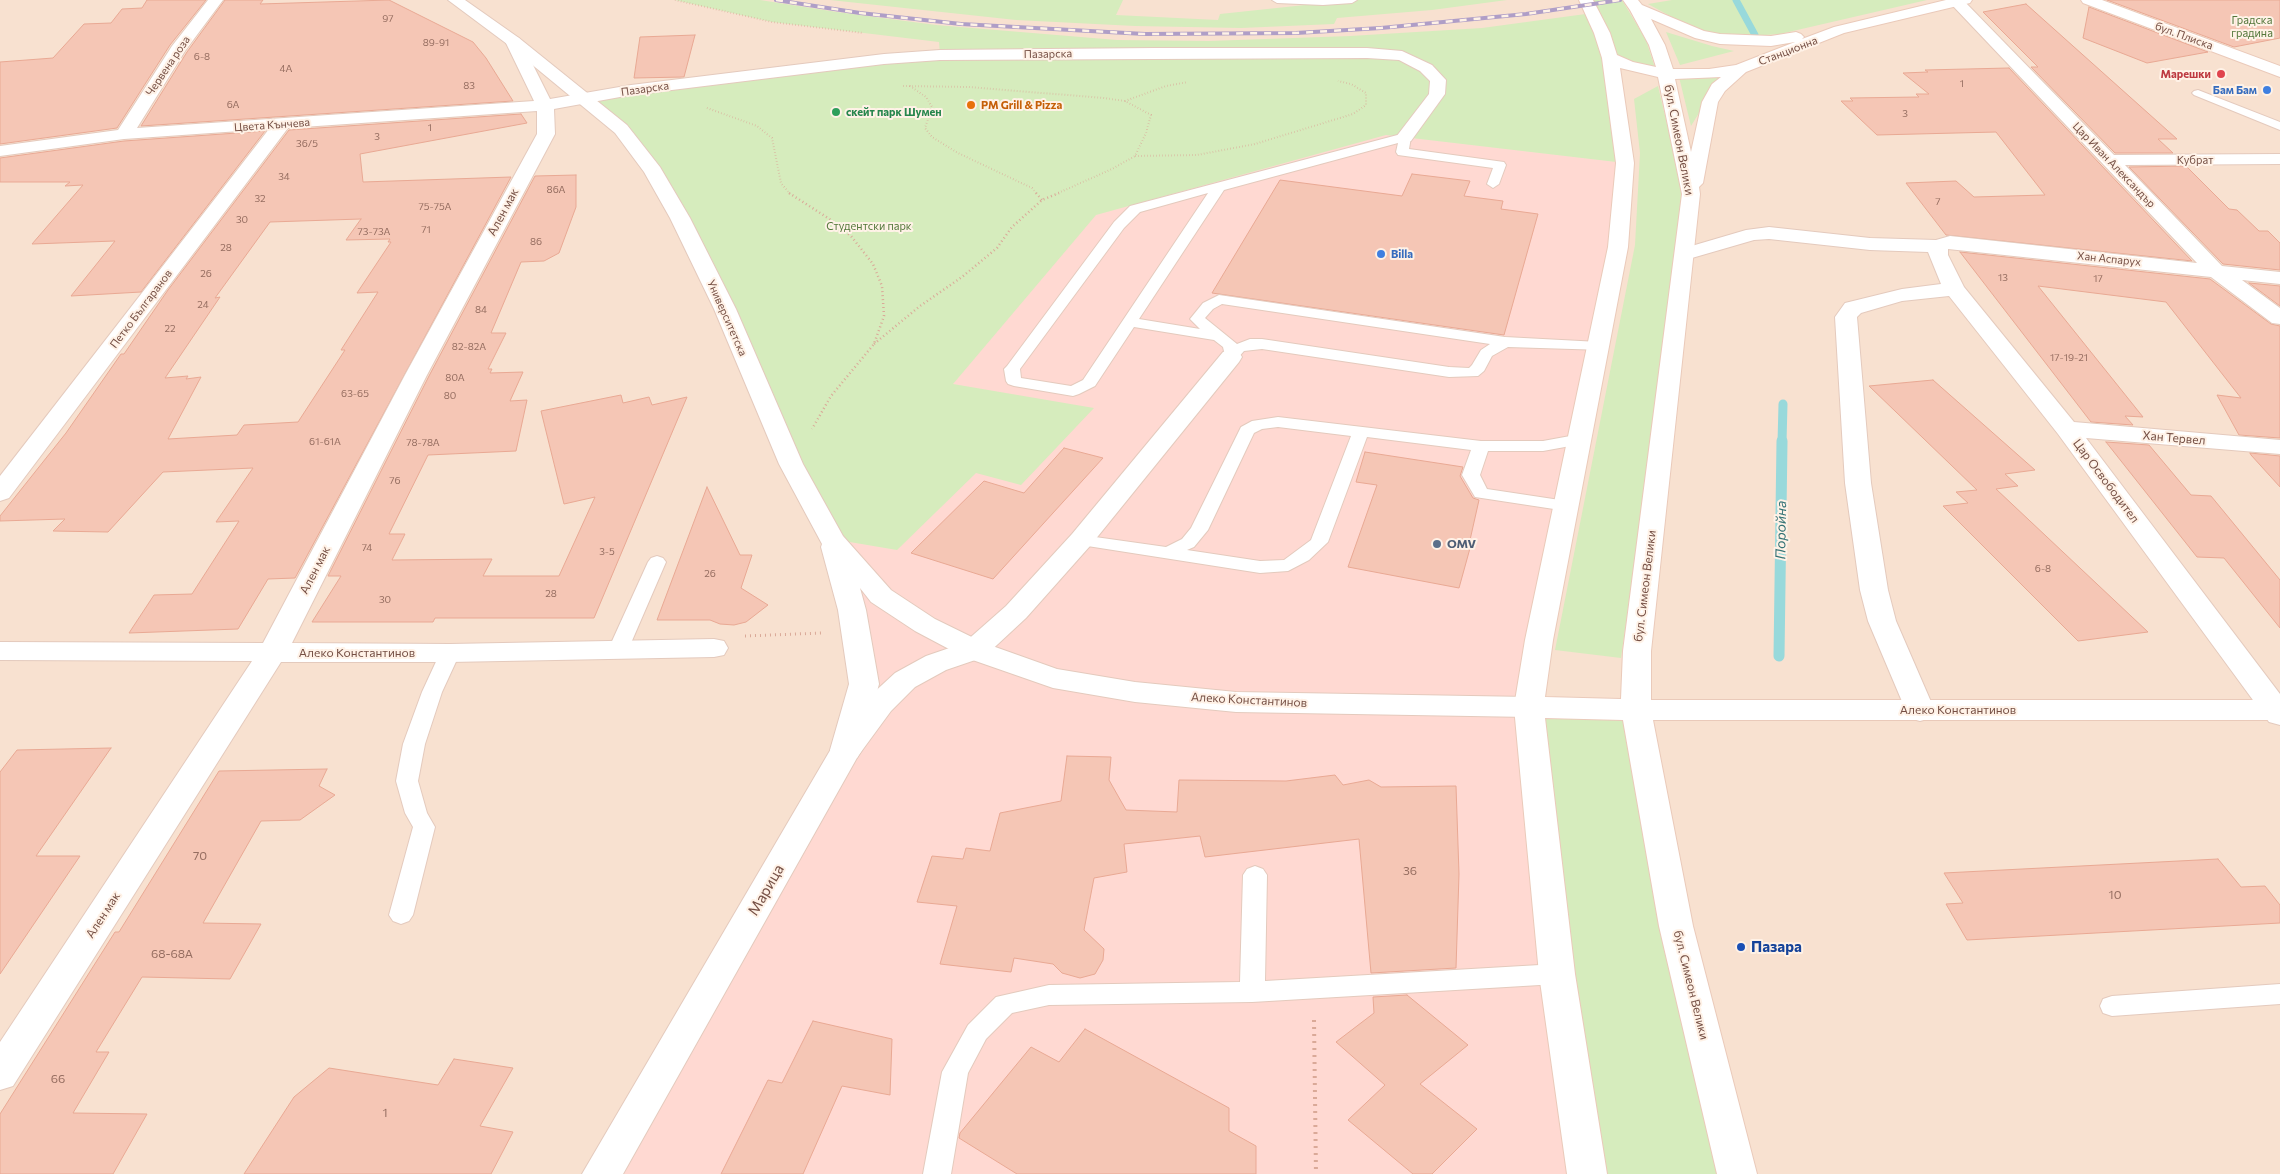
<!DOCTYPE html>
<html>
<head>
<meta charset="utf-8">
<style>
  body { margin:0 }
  canvas { display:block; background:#feeedf }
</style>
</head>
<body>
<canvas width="2280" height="1174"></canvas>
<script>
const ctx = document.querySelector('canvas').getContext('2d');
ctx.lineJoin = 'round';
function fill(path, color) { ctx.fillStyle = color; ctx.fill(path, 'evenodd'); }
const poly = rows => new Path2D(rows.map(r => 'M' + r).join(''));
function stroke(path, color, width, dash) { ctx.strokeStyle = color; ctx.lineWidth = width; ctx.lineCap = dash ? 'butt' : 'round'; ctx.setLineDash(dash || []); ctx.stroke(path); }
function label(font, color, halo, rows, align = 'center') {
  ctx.font = font + ' Commissioner,sans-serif'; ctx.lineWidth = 4; ctx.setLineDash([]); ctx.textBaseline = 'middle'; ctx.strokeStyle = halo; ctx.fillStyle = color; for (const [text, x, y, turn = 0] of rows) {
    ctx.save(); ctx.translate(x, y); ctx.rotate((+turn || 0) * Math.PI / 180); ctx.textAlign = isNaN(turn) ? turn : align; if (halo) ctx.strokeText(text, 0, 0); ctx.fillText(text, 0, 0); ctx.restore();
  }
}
const residential = poly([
  [0,0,2280,0,2280,1174,0,1174]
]);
const commercial = poly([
  [1386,135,1625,163,1539,640,1587,1174,602,1174,846,750,863,684,832,539,897,550,976,473,1093,409,953,384,1096,215]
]);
const green = poly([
  [675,0,760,0,837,12,936,25,1117,40,1209,41,1350,36,1482,28,1593,13,1587,0,1622,0,1646,40,1655,68,1628,62,1614,57,1625,163,1386,135,1096,215,953,384,1094,408,1021,485,976,473,897,550,832,539,653,171,585,98,940,55,939,42,772,22],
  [830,0,1123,0,1116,15,1218,20,1220,14,1352,0,1507,0,1432,10,1337,18,1334,24,1241,28,1135,26,1016,20],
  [1672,0,1927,0,1780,34,1735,37,1692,28,1648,4],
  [1666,32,1712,46,1734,51,1680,65],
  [1679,77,1721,77,1691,126],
  [1658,86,1683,192,1671,298,1621,658,1555,650,1635,245,1640,153,1634,99],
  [1529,707,1636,710,1737,1174,1587,1174]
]);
const streamFar2 = poly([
  [1736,0,1755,35]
]);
const streamFar1 = poly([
  [1782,443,1783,404]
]);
const stream = poly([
  [1779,656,1782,441]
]);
const building = poly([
  [147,0,206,0,170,45,117,128,0,144,0,62,53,58,84,24,111,23,122,9,142,8,147,0],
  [225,0,263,0,260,4,389,0,473,42,486,58,513,101,141,126,187,52,225,0],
  [2107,0,2280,0,2280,38,2234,47,2107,0],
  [2026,4,2177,139,2158,139,2173,153,2115,153,2031,67,2038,67,1983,12,2026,4],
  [2089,7,2208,52,2147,63,2083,38,2089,7],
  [695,35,684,77,634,78,640,37,695,35],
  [2009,68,2192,261,1946,235,1906,183,1956,181,1974,197,2045,195,1996,132,1877,135,1841,101,1853,101,1850,98,1919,97,1916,94,1929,94,1903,73,1928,72,1925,70,2009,68],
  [521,114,527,123,360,154,363,182,511,177,295,578,268,579,238,629,129,633,154,595,192,594,239,521,216,522,253,468,163,472,108,532,53,531,65,519,0,521,0,516,66,433,121,354,124,354,168,290,289,130,521,114],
  [361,219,346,240,390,239,388,242,391,242,357,293,378,292,341,350,345,350,298,422,244,425,237,435,168,439,201,377,186,379,188,376,165,378,220,297,215,298,270,222,361,219],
  [265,131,141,292,71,296,115,241,32,244,83,185,65,186,70,182,0,182,0,158,124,141,265,131],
  [2186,166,2229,209,2237,210,2259,231,2268,231,2280,243,2280,270,2223,264,2129,167,2186,166],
  [1412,174,1470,181,1464,196,1503,201,1501,209,1538,214,1504,335,1212,293,1280,180,1402,196,1412,174],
  [576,175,576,207,559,253,544,261,521,262,491,333,506,333,488,369,492,369,490,373,523,372,510,401,527,400,516,451,428,455,389,534,405,534,392,560,492,559,483,576,559,576,595,497,564,504,541,411,621,395,623,403,649,397,652,405,687,397,594,618,435,618,433,622,312,622,341,576,328,576,429,376,535,176,576,175],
  [1960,252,2210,279,2271,324,2280,326,2280,438,2239,435,2217,395,2241,398,2166,302,2038,286,2143,417,2125,416,2133,425,2091,422,1960,252],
  [2249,283,2280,286,2280,306,2249,283],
  [1933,380,2035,470,2005,474,2018,486,1996,489,2148,632,2078,641,1943,506,1968,503,1956,492,1977,490,1869,386,1933,380],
  [2106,442,2149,445,2191,495,2211,496,2280,580,2280,628,2224,558,2197,557,2106,442],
  [1064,448,1103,458,993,579,911,553,984,481,1024,493,1064,448],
  [1365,452,1463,467,1460,476,1473,498,1479,500,1470,540,1472,541,1459,588,1348,567,1377,485,1356,482,1365,452],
  [2250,453,2280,456,2280,487,2251,455,2250,453],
  [707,487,740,555,752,555,741,588,768,605,746,622,734,625,720,624,710,620,657,620,707,487],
  [111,748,36,856,80,856,0,974,0,772,17,750,111,748],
  [1067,756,1111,757,1109,780,1126,810,1177,812,1179,780,1286,781,1335,775,1343,785,1369,780,1381,787,1456,786,1459,874,1456,968,1371,973,1359,839,1205,857,1200,836,1124,844,1127,872,1094,878,1084,930,1104,949,1103,960,1095,974,1080,978,1062,973,1053,964,1014,958,1011,972,940,964,957,906,917,902,932,856,963,859,966,848,990,851,1000,813,1061,801,1067,756],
  [327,769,319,786,335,795,300,820,261,821,203,923,261,924,230,979,142,977,96,1052,109,1052,73,1113,147,1114,113,1174,0,1174,0,1114,115,932,119,932,219,771,327,769],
  [2218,859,2241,887,2265,886,2280,905,2280,923,1967,940,1946,904,1963,903,1944,873,2218,859],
  [1407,995,1468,1045,1420,1084,1477,1129,1432,1174,1413,1174,1348,1120,1385,1085,1336,1042,1374,1013,1373,997,1407,995],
  [813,1021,892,1039,890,1095,842,1086,803,1174,721,1174,768,1080,782,1083,813,1021],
  [1085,1029,1229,1108,1229,1131,1256,1146,1256,1174,1017,1174,959,1138,960,1133,1031,1047,1059,1062,1085,1029],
  [454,1059,513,1068,480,1126,513,1132,491,1174,244,1174,294,1097,329,1068,438,1085,454,1059]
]);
const pathFar3 = poly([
  [675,0,772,22,863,33],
  [903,86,968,87,1104,98,1125,101,1151,115,1146,133,1135,156,1112,169,1056,194],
  [910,86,926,97,932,107,925,128,932,137,958,153,1032,188,1037,194],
  [1125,101,1166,86,1188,82],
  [707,108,757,126,772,138,781,183,790,194],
  [1135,156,1197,155,1255,144,1353,114,1366,105,1366,93,1351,84,1338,81]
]);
const pathFar2 = poly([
  [789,193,831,220,851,236,873,264,882,286,884,316,874,344,831,396,812,429],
  [1036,193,1042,200],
  [874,344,920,306,962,277,997,248,1012,227,1042,200,1059,193]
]);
const pathFar1 = poly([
  [745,636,822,633]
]);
const path = poly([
  [1314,1020,1316,1174]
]);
const service = poly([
  [1272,0,1357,0,1352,3,1323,5,1277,3,1272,0],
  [2198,90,2280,122,2280,130,2194,95,2192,93,2194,91,2198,90],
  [1405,133,1411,137,1409,149,1504,162,1506,165,1499,184,1493,188,1487,184,1493,168,1398,155,1396,152,1398,143,1224,190,1139,319,1200,329,1190,319,1203,303,1219,295,1505,337,1599,342,1604,344,1607,347,1604,350,1508,347,1492,356,1484,371,1478,376,1449,377,1262,349,1244,351,1236,360,1231,362,1226,360,1223,347,1214,340,1134,327,1095,386,1079,394,1073,396,1014,386,1008,384,1006,381,1004,369,1007,366,1114,222,1130,206,1405,133],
  [1208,193,1083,380,1071,386,1021,378,1020,369,1124,228,1140,212,1208,193],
  [1222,304,1490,344,1481,350,1472,365,1469,368,1449,367,1262,339,1250,339,1237,344,1205,318,1213,309,1222,304],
  [1278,417,1481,441,1543,441,1581,434,1587,435,1589,439,1587,443,1543,451,1488,451,1480,475,1487,489,1573,502,1576,506,1573,510,1567,511,1475,497,1462,475,1471,450,1367,437,1328,542,1309,560,1288,571,1260,573,1081,545,1075,544,1072,540,1075,536,1081,535,1166,547,1182,539,1191,528,1241,427,1252,421,1278,417],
  [1278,427,1351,436,1311,540,1284,560,1260,561,1187,550,1194,547,1208,530,1254,433,1262,429,1278,427],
  [657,556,663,558,666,562,628,650,625,654,618,656,611,654,608,650,648,562,651,558,657,556],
  [450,647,457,648,460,653,442,692,425,744,418,781,427,813,435,827,413,915,409,921,401,924,393,921,389,915,413,827,405,813,396,781,403,744,422,692,440,653,443,648,450,647],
  [1255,866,1263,869,1267,875,1265,981,1557,964,1566,967,1569,974,1566,981,1557,984,1252,1002,1049,1005,1012,1013,986,1039,968,1073,951,1174,923,1174,942,1072,968,1025,996,997,1049,985,1240,982,1243,875,1247,869,1255,866],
  [2280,984,2280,1004,2112,1016,2103,1013,2100,1006,2103,999,2112,996,2280,984]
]);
const minor = poly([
  [208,0,223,0,185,51,137,128,534,101,505,41,507,38,513,36,519,38,521,41,550,99,631,85,884,54,940,50,1155,48,1367,48,1402,51,1432,65,1446,80,1445,94,1411,141,1405,142,1399,141,1396,137,1429,94,1430,81,1420,71,1399,60,1367,58,940,60,884,64,631,95,554,109,555,134,427,375,292,643,450,644,714,639,724,641,728,648,724,655,714,657,450,662,281,662,13,1086,0,1090,0,1042,252,661,0,660,0,642,263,643,405,375,537,134,537,111,288,128,9,498,0,501,0,476,269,129,124,139,0,156,0,146,118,130,172,46,208,0],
  [1951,0,1963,0,2114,155,2280,154,2280,164,2125,165,2222,266,2280,272,2280,284,2242,280,2280,308,2280,324,2272,323,2211,277,1948,249,1948,255,1964,287,2074,422,2280,440,2280,454,2086,438,2280,694,2280,725,2269,722,2058,434,1949,296,1902,301,1861,313,1857,317,1871,483,1888,590,1896,621,1935,711,1931,718,1920,721,1909,718,1868,621,1860,590,1845,483,1835,317,1845,303,1902,289,1941,284,1928,252,1870,250,1769,239,1754,240,1685,260,1678,258,1675,254,1678,250,1746,230,1769,227,1870,238,1936,240,1950,236,2197,263,1952,5,1950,2,1951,0],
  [1231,350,1239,352,1242,357,1239,362,1090,546,1026,618,984,657,946,670,915,687,891,711,858,756,623,1174,582,1174,835,742,869,697,895,673,926,656,964,643,1006,606,1072,534,1223,352,1231,350]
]);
const tertiary = poly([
  [448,0,465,0,519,38,627,125,660,167,690,218,736,309,803,464,843,536,891,590,935,619,984,643,1057,669,1135,682,1236,692,1529,697,1540,700,1544,707,1540,714,1529,717,1236,712,1135,702,1053,688,964,657,915,631,871,602,860,588,866,610,879,684,862,750,857,758,846,761,835,758,830,750,849,684,838,610,821,547,822,544,779,464,714,309,670,218,644,172,615,133,507,44,448,0]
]);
const secondary = poly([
  [1579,0,1593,0,1610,33,1617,55,1633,62,1656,67,1649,45,1630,10,1623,0,1638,0,1642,5,1704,31,1720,34,1771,36,1796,32,1801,34,1804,37,1802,39,1834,27,1946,0,1972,0,1970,3,1844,33,1746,72,1725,91,1718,102,1703,183,1699,187,1700,194,1651,651,1651,700,2280,700,2280,720,1653,720,1693,926,1757,1174,1717,1174,1659,926,1623,720,1545,718,1575,974,1607,1174,1567,1174,1539,974,1514,707,1525,640,1608,247,1616,163,1602,58,1594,33,1579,0],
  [1651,19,1695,38,1720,44,1771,46,1795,42,1736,65,1709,69,1673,69,1665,45,1651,19],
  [1620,68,1658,77,1682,194,1623,651,1621,699,1545,697,1553,640,1628,247,1634,163,1620,68],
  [1721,77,1712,84,1702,102,1691,152,1675,79,1721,77],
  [2081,0,2102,0,2280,66,2280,77,2083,3,2081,0]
]);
const rail = poly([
  [776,0,860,13,961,24,1145,34,1296,33,1381,28,1526,14,1620,0]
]);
const markers = [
  [2221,74,5,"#e0444e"],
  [2267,90,5,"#3f7fe0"],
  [971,105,5,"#e8710a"],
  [836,112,5,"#2e9e5b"],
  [1381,254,5,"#3f7fe0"],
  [1437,544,5,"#5c6f8a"],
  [1741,947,5,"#1a4fb4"]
];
const numberNames = [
  ["97",388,19],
  ["89-91",436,43],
  ["6-8",202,57],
  ["4A",286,69],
  ["1",1962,84],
  ["83",469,86],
  ["6A",233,105],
  ["3",1905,114],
  ["1",430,128],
  ["3",377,137],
  ["36/5",307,144],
  ["34",284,177],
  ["86A",556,190],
  ["32",260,199],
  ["7",1938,202],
  ["75-75A",435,207],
  ["30",242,220],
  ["71",426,230],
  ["73-73A",374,232],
  ["86",536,242],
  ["28",226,248],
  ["26",206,274],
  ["13",2003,278],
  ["17",2098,279],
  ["24",203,305],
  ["84",481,310],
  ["22",170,329],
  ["82-82A",469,347],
  ["17-19-21",2069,358],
  ["80A",455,378],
  ["63-65",355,394],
  ["80",450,396],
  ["61-61A",325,442],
  ["78-78A",423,443],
  ["76",395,481],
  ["74",367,548],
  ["3-5",607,552],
  ["6-8",2043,569],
  ["26",710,574],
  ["28",551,594],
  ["30",385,600]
];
const farParknames = [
  ["Градска",2252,20],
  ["градина",2252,33],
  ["Студентски парк",869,226]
];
const farStreetnames = [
  ["бул. Плиска",2184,36,20],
  ["Станционна",1788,51,-21],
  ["Пазарска",1048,54,-1],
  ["Червена роза",168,66,-56],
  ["Пазарска",645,89,-8],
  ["Цвета Кънчева",272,125,-4],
  ["Кубрат",2195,160],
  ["Цар Иван Александър",2114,165,46],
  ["Хан Аспарух",2109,259,6],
  ["Петко Българанов",141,309,-53],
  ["Университетска",727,318,66]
];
const farHealthnames = [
  ["Марешки",2211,74]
];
const farShopnames = [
  ["Бам Бам",2257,90],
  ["Billa",1391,254,"left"]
];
const farFoodnames = [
  ["PM Grill & Pizza",981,105]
];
const farLeisurenames = [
  ["скейт парк Шумен",846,112]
];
const streetNames = [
  ["бул. Симеон Велики",1679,140,79],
  ["Ален мак",503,212,-62],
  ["Хан Тервел",2174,438,5],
  ["Цар Освободител",2106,481,53],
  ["Ален мак",315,570,-63],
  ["бул. Симеон Велики",1645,586,-83],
  ["Алеко Константинов",357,653],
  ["Алеко Константинов",1249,700,3],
  ["Алеко Константинов",1958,710],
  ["Ален мак",103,915,-57],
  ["бул. Симеон Велики",1691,985,76]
];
const serviceNames = [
  ["OMV",1447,544]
];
const nearNumbernames = [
  ["70",200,856],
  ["36",1410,871],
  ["10",2115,895],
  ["68-68A",172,954],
  ["66",58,1079],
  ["1",385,1113]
];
const waterNames = [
  ["Поройна",1781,530,-89]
];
const nearStreetnames = [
  ["Марица",766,890,-60]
];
const nearTransitnames = [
  ["Пазара",1751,947]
];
fill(residential, '#f8e1d0');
fill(commercial, '#ffd9d2');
fill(green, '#d6ecbd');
stroke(streamFar2, '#98d9db', 7);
stroke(streamFar1, '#98d9db', 9);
stroke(stream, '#98d9db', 11);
fill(building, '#f5c6b5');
stroke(building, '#e9a994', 1);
stroke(service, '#e4cabd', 2);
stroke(minor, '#e4cabd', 2);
stroke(tertiary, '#e4cabd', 2);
stroke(secondary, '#eacaba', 2);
stroke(pathFar3, '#daa998', 2, [0.5, 2.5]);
stroke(pathFar2, '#daa998', 2.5, [1, 3]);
stroke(pathFar1, '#daa998', 3, [1, 4]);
stroke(path, '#daa998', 4, [2, 5]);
fill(service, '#fff');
fill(minor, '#fff');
fill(tertiary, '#fff');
fill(secondary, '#fff');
stroke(rail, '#af9ec7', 4);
stroke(rail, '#fff2e7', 2.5, [7]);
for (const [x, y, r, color] of markers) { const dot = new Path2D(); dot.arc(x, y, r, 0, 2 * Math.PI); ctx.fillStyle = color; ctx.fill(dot); stroke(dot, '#fff2e7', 2); }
label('10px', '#966e61', null, numberNames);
label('11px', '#53773a', '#fff2e7', farParknames);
label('11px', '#765045', '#fff2e7', farStreetnames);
label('bold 11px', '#be3a42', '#fff2e7', farHealthnames, 'right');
label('bold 11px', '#366cbe', '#fff2e7', farShopnames, 'right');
label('bold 11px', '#c56008', '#fff2e7', farFoodnames, 'left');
label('bold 11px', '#27864d', '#fff2e7', farLeisurenames, 'left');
label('12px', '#765045', '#fff2e7', streetNames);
label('bold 12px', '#4e5e75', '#fff2e7', serviceNames, 'left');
label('12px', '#966e61', null, nearNumbernames);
label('italic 14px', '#357376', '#fff2e7', waterNames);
label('15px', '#765045', '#fff2e7', nearStreetnames);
label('bold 15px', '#164399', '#fff2e7', nearTransitnames, 'left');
</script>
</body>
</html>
